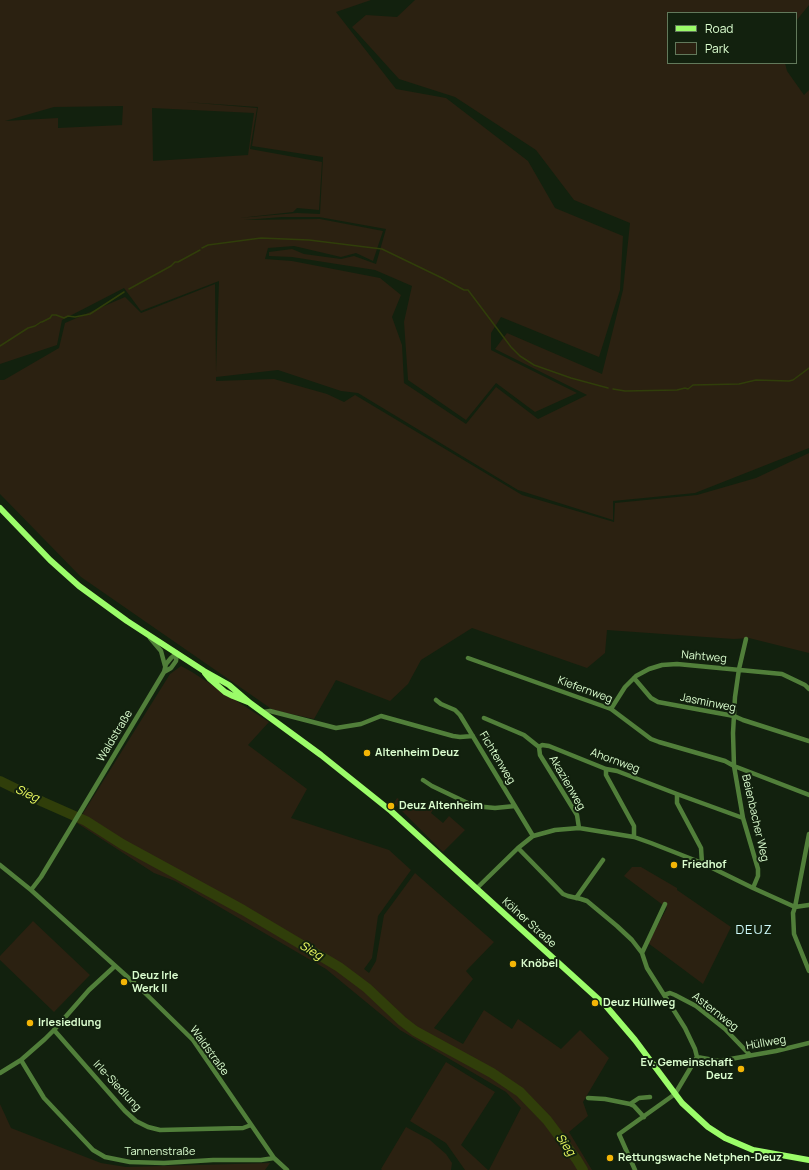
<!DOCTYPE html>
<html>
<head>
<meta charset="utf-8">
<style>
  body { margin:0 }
  #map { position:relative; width:809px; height:1170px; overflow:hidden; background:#12210e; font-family:Manrope,sans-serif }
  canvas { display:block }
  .legend { position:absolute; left:667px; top:12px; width:130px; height:52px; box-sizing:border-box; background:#12210e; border:1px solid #62795b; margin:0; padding:5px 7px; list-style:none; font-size:12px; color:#dbfecf }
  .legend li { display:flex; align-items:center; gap:8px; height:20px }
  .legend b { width:20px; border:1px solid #62795b }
</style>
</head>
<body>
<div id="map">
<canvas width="809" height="1170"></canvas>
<ul class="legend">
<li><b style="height:5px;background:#9bfc69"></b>Road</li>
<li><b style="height:11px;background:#2b2111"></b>Park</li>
</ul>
</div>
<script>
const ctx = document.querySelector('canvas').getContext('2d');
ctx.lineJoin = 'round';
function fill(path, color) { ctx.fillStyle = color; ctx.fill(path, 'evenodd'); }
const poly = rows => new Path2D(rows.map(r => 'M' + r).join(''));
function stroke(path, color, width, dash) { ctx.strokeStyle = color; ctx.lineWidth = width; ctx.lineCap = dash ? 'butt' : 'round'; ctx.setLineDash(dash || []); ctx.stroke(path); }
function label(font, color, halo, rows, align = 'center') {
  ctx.font = font + ' Manrope,sans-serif'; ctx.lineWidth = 4; ctx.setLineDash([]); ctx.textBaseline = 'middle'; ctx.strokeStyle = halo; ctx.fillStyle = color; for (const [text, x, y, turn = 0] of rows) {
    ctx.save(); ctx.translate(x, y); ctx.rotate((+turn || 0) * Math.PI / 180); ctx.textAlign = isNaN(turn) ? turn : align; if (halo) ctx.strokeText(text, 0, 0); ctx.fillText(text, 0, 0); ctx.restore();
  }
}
const green = poly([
  [0,0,371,0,336,12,396,89,446,98,528,161,555,208,623,236,620,290,599,357,501,317,491,333,491,350,577,393,535,412,496,383,466,420,408,380,404,322,412,286,375,270,292,257,269,256,269,252,292,249,304,254,341,259,354,256,376,264,386,229,319,217,282,217,244,220,320,219,383,231,373,261,356,253,341,257,294,246,268,248,265,259,292,261,380,278,401,295,392,317,402,345,404,383,466,424,496,387,538,419,587,395,495,349,507,333,602,374,623,290,630,223,574,200,536,150,455,97,399,79,352,27,366,15,397,17,415,0,809,0,809,5,796,21,796,13,668,13,668,63,785,63,787,71,804,95,809,90,809,448,695,493,613,501,613,520,518,490,358,393,341,391,278,370,216,377,216,381,274,379,327,394,344,402,355,395,522,495,614,522,615,503,697,495,756,478,809,453,809,653,749,638,734,639,607,630,605,653,587,668,472,628,421,660,408,684,390,701,336,680,314,719,273,710,81,577,0,494,0,380,4,380,59,348,65,323,125,297,141,313,215,284,216,372,219,281,141,311,124,288,62,320,57,345,0,364],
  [185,102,258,107,252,146,323,157,320,214,297,213,239,218,293,212,297,208,319,210,322,162,250,149,257,108],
  [123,106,122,125,58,128,58,118,5,121,54,107],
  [152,108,254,113,248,155,153,161],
  [181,666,192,672,269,722,248,745,307,789,291,818,389,850,411,870,378,916,372,958,364,969,369,973,376,961,384,915,415,873,494,942,466,971,473,979,434,1028,463,1044,484,1010,512,1029,518,1019,561,1049,580,1030,609,1058,583,1102,588,1116,569,1132,592,1170,489,1170,521,1108,506,1092,400,1030,326,969,175,881,154,873,77,823,170,674],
  [397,798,407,804,420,802,434,808,431,813,443,823,449,816,465,830,443,852,394,803],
  [632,867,641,867,677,888,677,890,731,927,703,984,648,943,667,908,624,876],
  [33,921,90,975,54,1012,0,960,0,956],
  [446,1062,495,1092,461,1145,488,1170,465,1170,446,1143,410,1121],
  [0,1104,11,1128,101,1163,126,1167,270,1163,265,1170,0,1170],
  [406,1127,430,1140,446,1154,452,1163,451,1170,382,1170,381,1169]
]);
const stream = poly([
  [202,248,208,245,261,238,309,240,382,249,442,278,464,290,468,290,511,347,520,356,534,365,571,378,608,388],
  [129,289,171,266,175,262,178,262,200,250],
  [0,346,28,328,35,326,41,322,42,322,50,318,52,315,56,315,64,318,68,316,75,317,90,314,124,292],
  [613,389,625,391,677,390,685,388,688,389,693,385,739,384,756,380,789,381,793,380,809,368]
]);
const river = poly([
  [0,781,43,802,86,821,122,844,243,910,339,967,367,988,402,1021,415,1031,492,1073,520,1092,547,1120,577,1160,583,1170]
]);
const minor = poly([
  [150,638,161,651,165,666],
  [746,639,739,669,735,697,733,733,734,766,743,818,758,869,758,876,753,888,795,907,793,913,794,934,809,971],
  [177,653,171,658,166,664,164,672,70,829,41,877,31,890,142,990,193,1040,274,1158,287,1170],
  [468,658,611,709,651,739,659,742,725,761,734,766,809,795],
  [164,672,171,668,176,661,177,653],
  [634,678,651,698,658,702,734,716,743,720,809,741],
  [436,700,441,704,455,710,460,715,533,836],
  [611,709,625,687,636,676,649,669,662,665,677,664,782,674,805,685,809,689],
  [263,712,270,711,336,728,361,724,381,716,453,736,460,737,473,736],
  [484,718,524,735,539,747,542,745,549,746,606,769,617,771,677,794,743,818],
  [539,747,540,755,577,815,579,828],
  [606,769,606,775,634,826,634,837],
  [423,780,432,786,474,806,495,808,515,806],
  [677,794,677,803,701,848,702,863],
  [809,834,795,907,809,905],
  [518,848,563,894,568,896,581,899,587,901,617,926,632,940,642,953,647,968,685,1028,695,1049,697,1057],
  [0,865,31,890],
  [476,889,518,848,533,836,555,830,579,828,634,837,651,843,702,863,753,888],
  [576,898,603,860],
  [642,953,665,904],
  [664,995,670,993,675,995,696,1006,725,1029,750,1055],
  [54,1030,125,1111,136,1121,148,1127,160,1130,243,1128,251,1125],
  [21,1060,44,1098,93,1150,105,1157,130,1162,164,1163,213,1160,261,1160,274,1158],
  [0,1073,21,1060,45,1039,54,1030,89,990,115,966],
  [588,1098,605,1099,630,1104,634,1106,644,1117],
  [630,1104,639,1098,650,1097],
  [635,1170,619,1134,675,1094,697,1057,719,1061,776,1051,809,1043]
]);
const secondary = poly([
  [0,508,50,560,79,586,127,621,204,671,229,685,250,703,321,755,391,811,606,1006,635,1040,682,1103,708,1127,725,1138,753,1150,809,1160],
  [205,673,210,679,225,692,233,696,248,702]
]);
const markers = [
  [367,753,4,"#f4b506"],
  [391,806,4,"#f4b506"],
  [674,865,4,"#f4b506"],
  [513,964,4,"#f4b506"],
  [124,982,4,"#f4b506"],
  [595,1003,4,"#f4b506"],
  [30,1023,4,"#f4b506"],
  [741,1069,4,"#f4b506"],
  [610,1158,4,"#f4b506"]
];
const streetNames = [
  ["Nahtweg",704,657,5],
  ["Kiefernweg",585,690,20],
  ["Jasminweg",708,703,11],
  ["Waldstraße",115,736,-59],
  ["Fichtenweg",497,758,59],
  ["Ahornweg",615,761,20],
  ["Akazienweg",567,783,60],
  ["Beienbacher Weg",755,818,77],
  ["Kölner Straße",529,923,42],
  ["Asternweg",715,1012,38],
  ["Hüllweg",766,1043,-10],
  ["Waldstraße",209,1051,54],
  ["Irle-Siedlung",117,1086,47],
  ["Tannenstraße",160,1152]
];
const poiNames = [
  ["Altenheim Deuz",375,753],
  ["Deuz Altenheim",399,806],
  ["Friedhof",682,865],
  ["Knöbel",521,964],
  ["Deuz Irle",132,976],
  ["Werk II",132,989],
  ["Deuz Hüllweg",603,1003],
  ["Irlesiedlung",38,1023],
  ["Ev. Gemeinschaft",733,1063,"right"],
  ["Deuz",733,1076,"right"],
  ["Rettungswache Netphen-Deuz",618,1158]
];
const waterNames = [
  ["Sieg",27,794,25],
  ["Sieg",311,951,30],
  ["Sieg",565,1145,54]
];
const quarterNames = [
  ["DEUZ",754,930]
];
fill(green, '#2b2111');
stroke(stream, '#303e0a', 1.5);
stroke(river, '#303e0a', 10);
stroke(minor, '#517f3a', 4.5);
stroke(secondary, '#9bfc69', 6);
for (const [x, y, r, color] of markers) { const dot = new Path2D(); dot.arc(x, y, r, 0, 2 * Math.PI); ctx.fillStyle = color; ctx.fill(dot); stroke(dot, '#12210e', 1.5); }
label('11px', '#dbfecf', '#12210e', streetNames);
label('bold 11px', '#dbfecf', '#12210e', poiNames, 'left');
label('italic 12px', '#ecfb60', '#12210e', waterNames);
ctx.letterSpacing = '1px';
label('13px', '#d1fefe', '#12210e', quarterNames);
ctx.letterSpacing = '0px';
</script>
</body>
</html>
